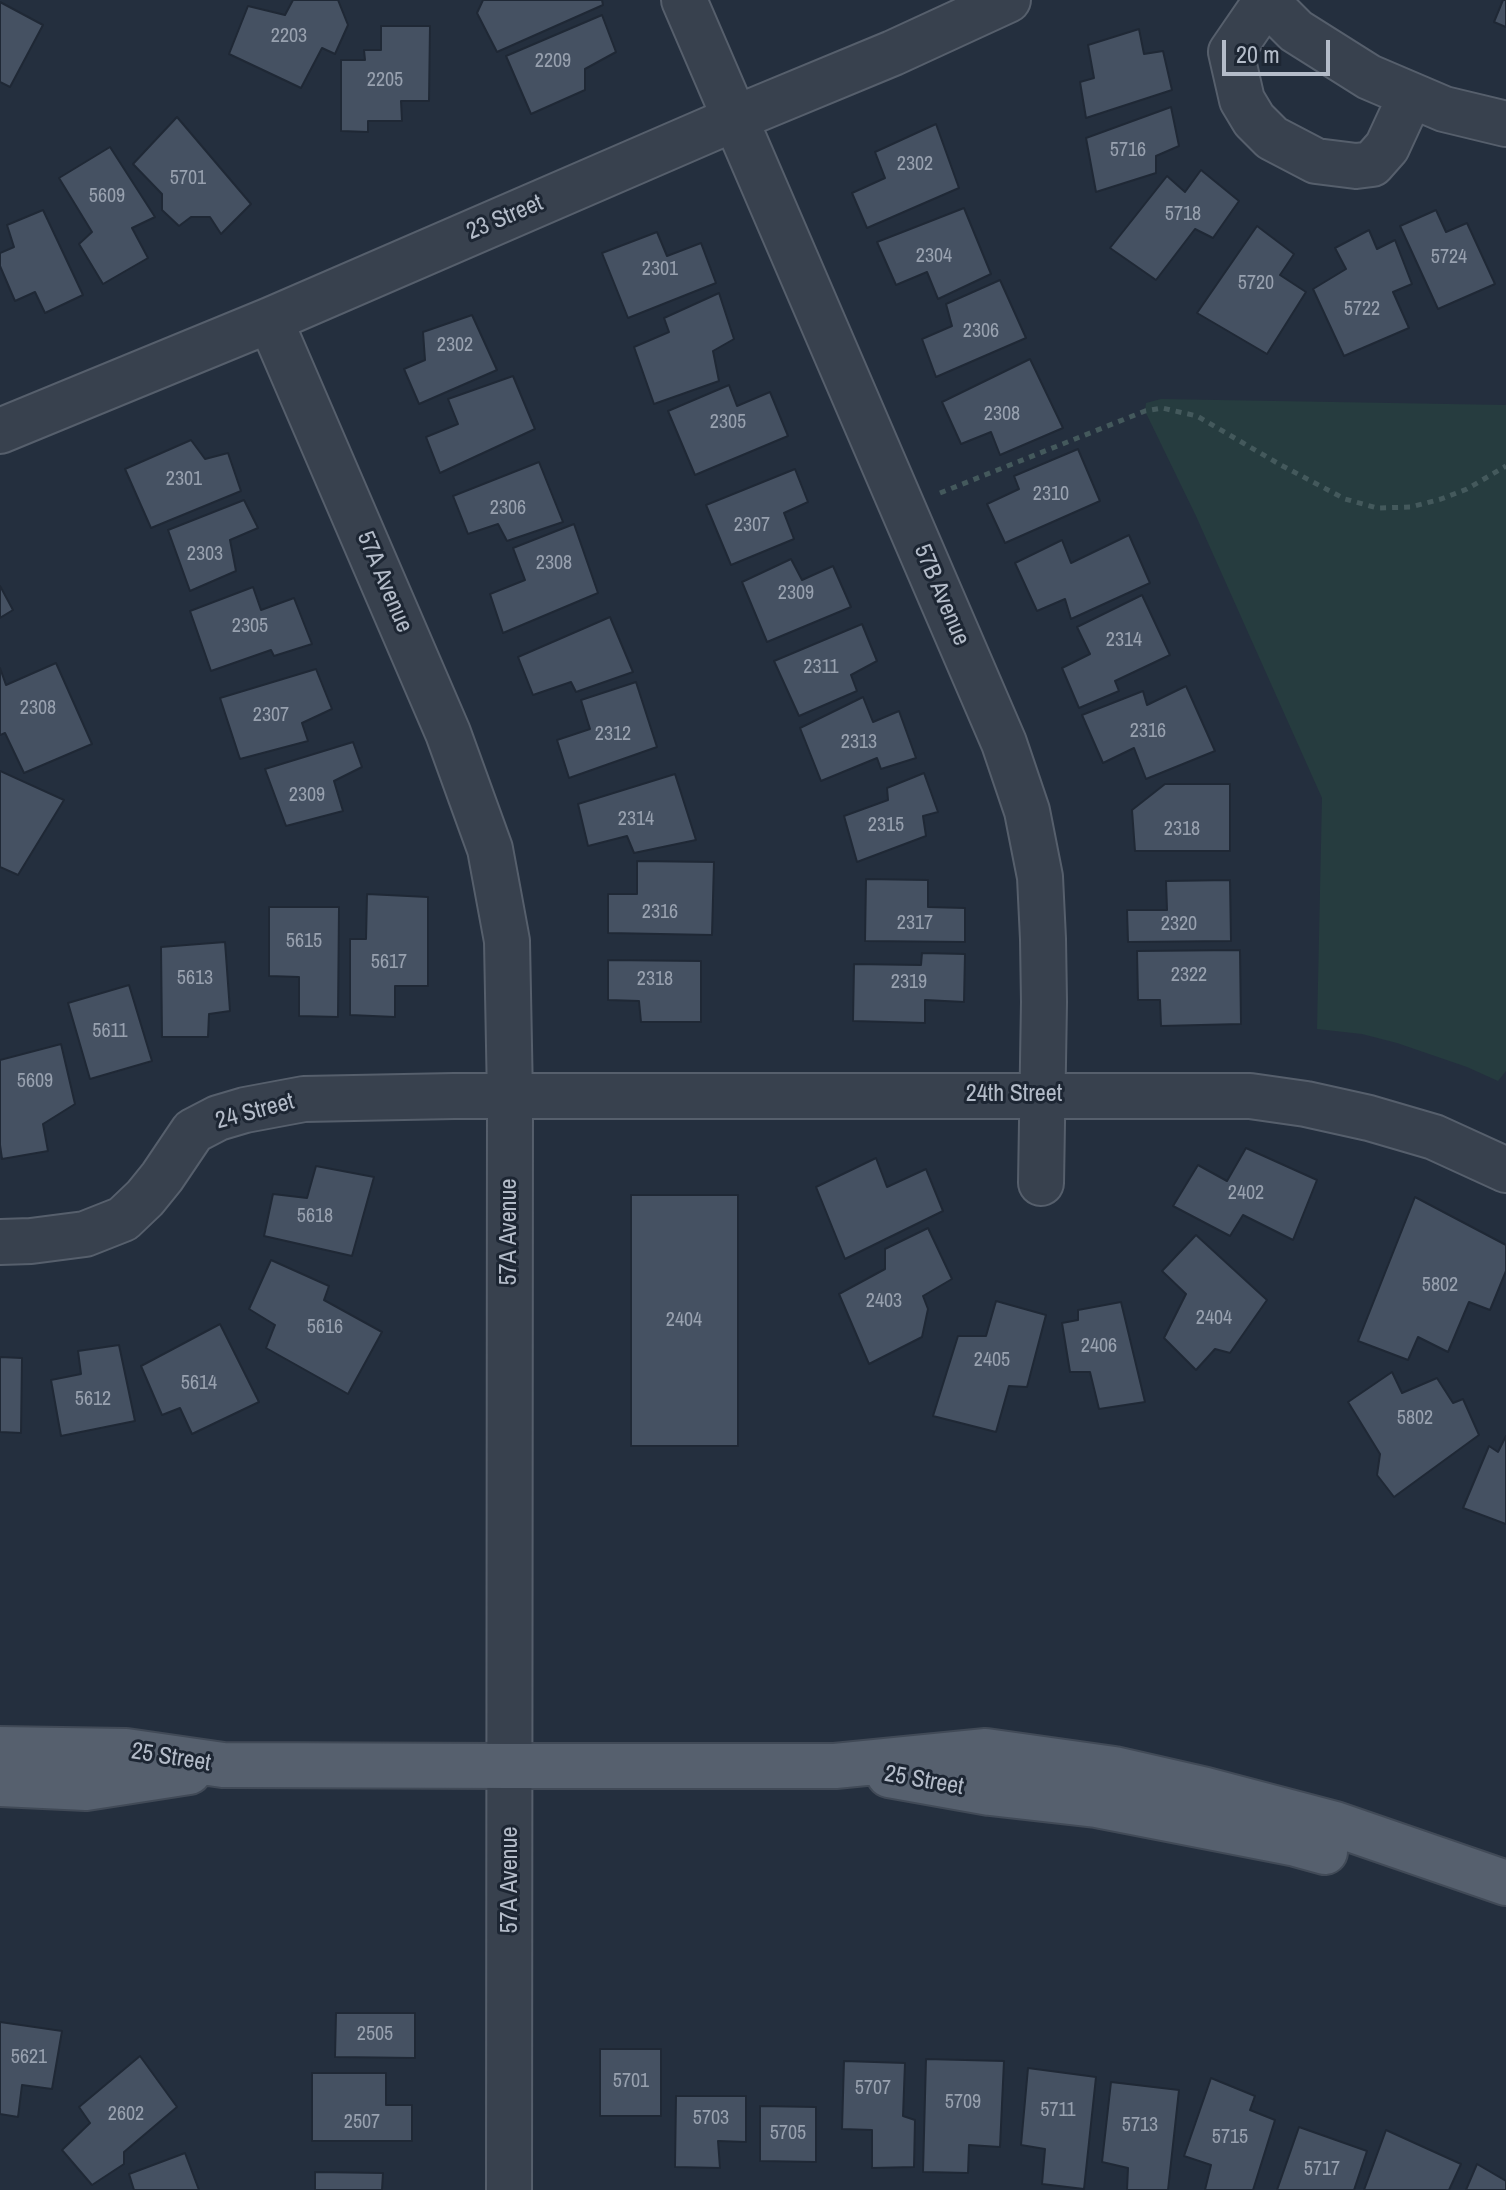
<!DOCTYPE html>
<html>
<head>
<meta charset="utf-8">
<style>
  body { margin:0 }
  #map { position:relative; width:1506px; height:2190px; overflow:hidden; background:#242f3e; font-family:"Archivo Narrow",sans-serif }
  canvas { display:block }
  .scale { position:absolute; left:1222px; top:40px; width:108px; height:36px; box-sizing:border-box; border:4px solid #b4bcc9; border-top:0; padding-left:10px; font-size:24px; line-height:28px; white-space:nowrap; color:#b4bcc9; -webkit-text-stroke:6px #1d2633; paint-order:stroke }
</style>
</head>
<body>
<div id="map">
<canvas width="1506" height="2190"></canvas>
<div class="scale">20 m</div>
</div>
<script>
const ctx = document.querySelector('canvas').getContext('2d');
ctx.lineJoin = 'round';
function fill(path, color) { ctx.fillStyle = color; ctx.fill(path, 'evenodd'); }
const poly = rows => new Path2D(rows.map(r => 'M' + r).join(''));
function stroke(path, color, width, dash) { ctx.strokeStyle = color; ctx.lineWidth = width; ctx.lineCap = dash ? 'butt' : 'round'; ctx.setLineDash(dash || []); ctx.stroke(path); }
function label(font, color, halo, rows, align = 'center') {
  ctx.font = font + ' "Archivo Narrow",sans-serif'; ctx.lineWidth = 6; ctx.setLineDash([]); ctx.textBaseline = 'middle'; ctx.strokeStyle = halo; ctx.fillStyle = color; for (const [text, x, y, turn = 0] of rows) {
    ctx.save(); ctx.translate(x, y); ctx.rotate((+turn || 0) * Math.PI / 180); ctx.textAlign = isNaN(turn) ? turn : align; if (halo) ctx.strokeText(text, 0, 0); ctx.fillText(text, 0, 0); ctx.restore();
  }
}
const green = poly([
  [1161,399,1506,405,1506,1071,1498,1081,1467,1067,1397,1043,1362,1034,1317,1029,1322,798,1196,516,1145,411,1146,403]
]);
const building = poly([
  [293,0,338,0,348,25,335,54,322,48,301,88,229,54,248,6,285,15,293,0],
  [483,0,602,0,603,5,497,52,477,13,483,0],
  [1503,0,1506,0,1506,27,1494,22,1503,0],
  [0,2,43,25,10,87,0,82,0,2],
  [602,15,616,52,585,69,585,90,531,114,506,56,602,15],
  [381,26,430,26,429,101,401,101,402,121,368,121,368,132,341,131,341,60,365,60,364,50,381,50,381,26],
  [1139,29,1144,54,1163,51,1172,90,1086,118,1080,82,1094,78,1088,45,1139,29],
  [1171,107,1179,146,1156,156,1156,173,1096,192,1086,138,1171,107],
  [177,117,251,204,221,234,210,217,191,217,179,226,162,210,162,194,133,164,177,117],
  [936,124,959,188,867,228,852,193,885,178,875,152,936,124],
  [110,147,155,217,132,228,148,258,103,284,79,244,92,232,59,178,110,147],
  [1201,170,1239,201,1213,238,1195,229,1156,280,1110,248,1167,176,1185,192,1201,170],
  [964,208,991,274,938,299,927,272,896,285,877,242,964,208],
  [43,210,83,295,45,313,35,292,15,301,0,266,0,253,14,247,7,225,43,210],
  [1436,210,1446,232,1467,223,1495,284,1438,309,1400,226,1436,210],
  [1257,226,1294,254,1280,275,1306,292,1267,354,1197,313,1257,226],
  [1369,230,1377,249,1395,240,1412,284,1393,292,1409,328,1344,356,1313,289,1346,269,1335,248,1369,230],
  [657,232,667,256,701,243,716,283,628,318,602,253,657,232],
  [1000,280,1026,338,936,377,922,339,952,326,946,304,1000,280],
  [719,293,734,339,713,351,719,381,654,404,634,347,669,332,664,318,719,293],
  [472,315,497,370,419,404,404,369,425,360,423,332,472,315],
  [1030,359,1063,428,1000,455,991,432,961,444,942,402,1030,359],
  [513,376,535,429,440,473,426,437,458,424,448,399,513,376],
  [729,385,737,406,770,392,788,436,695,475,668,411,729,385],
  [191,440,205,459,228,453,241,491,151,528,125,469,191,440],
  [1078,449,1100,501,1005,543,987,504,1019,489,1014,476,1078,449],
  [539,462,563,522,507,541,498,524,468,534,453,496,539,462],
  [795,469,808,502,784,513,794,539,731,565,706,505,795,469],
  [244,500,258,528,230,540,236,571,190,591,168,530,244,500],
  [574,524,598,593,503,633,490,594,525,580,513,548,574,524],
  [1129,535,1150,583,1071,619,1065,599,1037,611,1015,563,1062,540,1071,563,1129,535],
  [791,559,802,580,833,566,851,607,767,642,742,582,791,559],
  [0,586,13,610,0,618,0,586],
  [253,587,261,610,294,598,312,644,274,656,271,650,211,671,190,611,253,587],
  [1142,595,1170,655,1115,681,1119,691,1079,708,1062,668,1090,654,1077,627,1142,595],
  [610,617,633,672,576,692,571,682,533,695,518,657,610,617],
  [862,624,877,661,851,675,857,691,799,716,774,661,862,624],
  [56,663,92,744,24,773,5,733,0,735,0,668,6,685,56,663],
  [316,669,332,709,302,723,308,741,240,759,220,698,316,669],
  [636,682,657,747,569,778,557,740,590,729,581,700,636,682],
  [1186,686,1215,751,1146,779,1134,748,1103,763,1082,715,1143,691,1147,705,1186,686],
  [863,697,873,722,899,711,916,758,881,769,877,758,821,781,800,728,863,697],
  [353,742,362,767,334,781,343,811,286,826,265,769,353,742],
  [0,771,64,800,18,875,0,867,0,771],
  [924,773,938,812,923,816,926,836,857,862,844,816,888,800,887,788,924,773],
  [675,774,696,840,634,853,627,836,588,846,578,804,675,774],
  [1165,784,1230,784,1230,851,1135,851,1132,810,1165,784],
  [637,861,714,862,712,935,608,933,608,894,637,894,637,861],
  [866,879,928,880,928,907,965,908,965,942,865,941,866,879],
  [1230,880,1231,941,1128,942,1127,910,1167,910,1166,881,1230,880],
  [367,894,428,897,428,986,395,986,395,1017,350,1015,350,939,366,939,367,894],
  [269,907,339,907,338,1017,299,1016,299,977,269,976,269,907],
  [225,942,230,1011,209,1014,208,1037,162,1037,161,947,225,942],
  [1240,950,1241,1024,1161,1026,1160,1000,1138,1000,1137,951,1240,950],
  [922,953,965,954,964,1002,925,1000,925,1023,853,1021,854,964,921,965,922,953],
  [608,960,701,961,701,1022,641,1022,639,1001,608,1000,608,960],
  [129,985,152,1061,90,1079,68,1003,129,985],
  [61,1044,75,1104,43,1124,48,1151,2,1159,0,1145,0,1060,61,1044],
  [1246,1148,1317,1180,1293,1240,1243,1215,1230,1236,1173,1206,1198,1165,1227,1181,1246,1148],
  [876,1158,887,1187,926,1169,943,1211,845,1259,816,1187,876,1158],
  [316,1166,374,1177,352,1256,264,1236,273,1194,307,1198,316,1166],
  [631,1195,738,1195,738,1446,631,1446,631,1195],
  [1415,1197,1506,1245,1506,1271,1490,1310,1469,1302,1448,1352,1418,1337,1408,1360,1358,1341,1415,1197],
  [928,1228,952,1279,923,1296,928,1309,922,1337,869,1364,839,1294,885,1269,885,1249,928,1228],
  [1196,1235,1267,1300,1230,1353,1215,1349,1196,1370,1164,1338,1186,1294,1162,1271,1196,1235],
  [271,1260,329,1286,324,1300,382,1332,348,1394,266,1348,275,1325,249,1309,271,1260],
  [996,1301,1046,1315,1027,1387,1009,1386,996,1432,933,1416,958,1336,986,1336,996,1301],
  [1121,1302,1145,1402,1099,1409,1090,1372,1070,1372,1062,1323,1078,1320,1078,1310,1121,1302],
  [220,1324,259,1402,192,1434,180,1408,162,1415,141,1366,220,1324],
  [119,1345,135,1421,61,1436,51,1380,81,1374,78,1351,119,1345],
  [0,1357,22,1358,21,1433,0,1432,0,1357],
  [1392,1372,1402,1393,1437,1378,1453,1403,1463,1399,1479,1435,1394,1497,1377,1475,1380,1454,1348,1402,1392,1372],
  [1506,1436,1506,1524,1463,1508,1489,1446,1498,1452,1506,1436],
  [336,2013,415,2013,415,2058,335,2057,336,2013],
  [0,2022,62,2031,52,2089,22,2085,18,2117,0,2114,0,2022],
  [600,2049,661,2049,661,2116,600,2116,600,2049],
  [140,2056,177,2107,124,2152,124,2164,92,2185,62,2150,90,2123,79,2107,140,2056],
  [926,2059,1004,2061,1000,2147,969,2145,968,2173,923,2172,926,2059],
  [844,2061,905,2063,903,2116,915,2120,914,2167,872,2168,872,2130,842,2129,844,2061],
  [1028,2068,1096,2077,1084,2189,1042,2184,1045,2149,1021,2145,1028,2068],
  [312,2073,386,2073,386,2105,412,2105,412,2141,312,2141,312,2073],
  [1211,2078,1255,2096,1250,2110,1275,2120,1253,2190,1205,2190,1211,2165,1184,2156,1211,2078],
  [1111,2082,1179,2090,1168,2190,1127,2190,1128,2168,1102,2162,1111,2082],
  [676,2096,746,2096,746,2142,718,2141,720,2168,675,2167,676,2096],
  [760,2106,816,2107,816,2162,760,2161,760,2106],
  [1299,2127,1367,2151,1354,2190,1277,2190,1299,2127],
  [1386,2130,1461,2164,1449,2190,1364,2190,1386,2130],
  [185,2153,199,2190,134,2190,129,2174,185,2153],
  [1477,2164,1506,2181,1506,2190,1466,2190,1477,2164],
  [315,2172,383,2173,382,2190,315,2190,315,2172]
]);
const path = poly([
  [940,493,1145,411,1162,408,1197,416,1279,464,1345,499,1377,508,1411,507,1441,499,1467,489,1506,466]
]);
const minor = poly([
  [684,0,1004,743,1027,811,1040,877,1043,939,1044,1002,1041,1183],
  [1265,0,1296,31,1369,77,1444,109,1506,124],
  [1266,1,1231,52,1242,100,1254,120,1272,138,1316,161,1356,166,1372,164,1387,147,1411,95],
  [270,320,448,733,490,849,507,941,510,1098,509,2190],
  [0,431,270,320,736,118,893,53,1008,0],
  [0,1242,31,1241,85,1234,123,1219,145,1198,162,1177,193,1131,218,1118,245,1110,304,1099,454,1096,1250,1096,1306,1104,1369,1118,1434,1137,1506,1170]
]);
const major = poly([
  [0,1749,126,1751,223,1765,511,1766,835,1766,986,1751,1114,1769,1206,1790,1335,1824,1506,1883],
  [889,1775,990,1793,1096,1805,1296,1844,1325,1852],
  [0,1784,86,1788,189,1772]
]);
const numberNames = [
  ["2203",289,37],
  ["2209",553,62],
  ["2205",385,81],
  ["5716",1128,151],
  ["2302",915,165],
  ["5701",188,179],
  ["5609",107,197],
  ["5718",1183,215],
  ["2304",934,257],
  ["5724",1449,258],
  ["2301",660,270],
  ["5720",1256,284],
  ["5722",1362,310],
  ["2306",981,332],
  ["2302",455,346],
  ["2308",1002,415],
  ["2305",728,423],
  ["2301",184,480],
  ["2310",1051,495],
  ["2306",508,509],
  ["2307",752,526],
  ["2303",205,555],
  ["2308",554,564],
  ["2309",796,594],
  ["2305",250,627],
  ["2314",1124,641],
  ["2311",821,668],
  ["2308",38,709],
  ["2307",271,716],
  ["2316",1148,732],
  ["2312",613,735],
  ["2313",859,743],
  ["2309",307,796],
  ["2314",636,820],
  ["2315",886,826],
  ["2318",1182,830],
  ["2316",660,913],
  ["2317",915,924],
  ["2320",1179,925],
  ["5615",304,942],
  ["5617",389,963],
  ["2322",1189,976],
  ["5613",195,979],
  ["2318",655,980],
  ["2319",909,983],
  ["5611",110,1032],
  ["5609",35,1082],
  ["2402",1246,1194],
  ["5618",315,1217],
  ["5802",1440,1286],
  ["2403",884,1302],
  ["2404",1214,1319],
  ["2404",684,1321],
  ["5616",325,1328],
  ["2406",1099,1347],
  ["2405",992,1361],
  ["5614",199,1384],
  ["5612",93,1400],
  ["5802",1415,1419],
  ["2505",375,2035],
  ["5621",29,2058],
  ["5701",631,2082],
  ["5707",873,2089],
  ["5709",963,2103],
  ["5711",1058,2111],
  ["2602",126,2115],
  ["5703",711,2119],
  ["2507",362,2123],
  ["5713",1140,2126],
  ["5705",788,2134],
  ["5715",1230,2138],
  ["5717",1322,2170]
];
const streetNames = [
  ["23 Street",505,218,-23],
  ["57A Avenue",384,582,67],
  ["57B Avenue",941,595,67],
  ["24th Street",1014,1095],
  ["24 Street",255,1112,-15],
  ["57A Avenue",510,1232,-90],
  ["25 Street",171,1758,9],
  ["25 Street",924,1781,10],
  ["57A Avenue",511,1880,-90]
];
fill(green, '#263c3f');
fill(building, '#455162');
stroke(building, '#1f2835', 2);
stroke(minor, '#565f6c', 48);
stroke(major, '#414a57', 48);
stroke(path, '#44595c', 5, [6, 6]);
stroke(minor, '#38414e', 44);
stroke(major, '#56606e', 44);
label('20px', '#98a1af', null, numberNames);
label('24px', '#b4bcc9', '#1d2633', streetNames);
</script>
</body>
</html>
